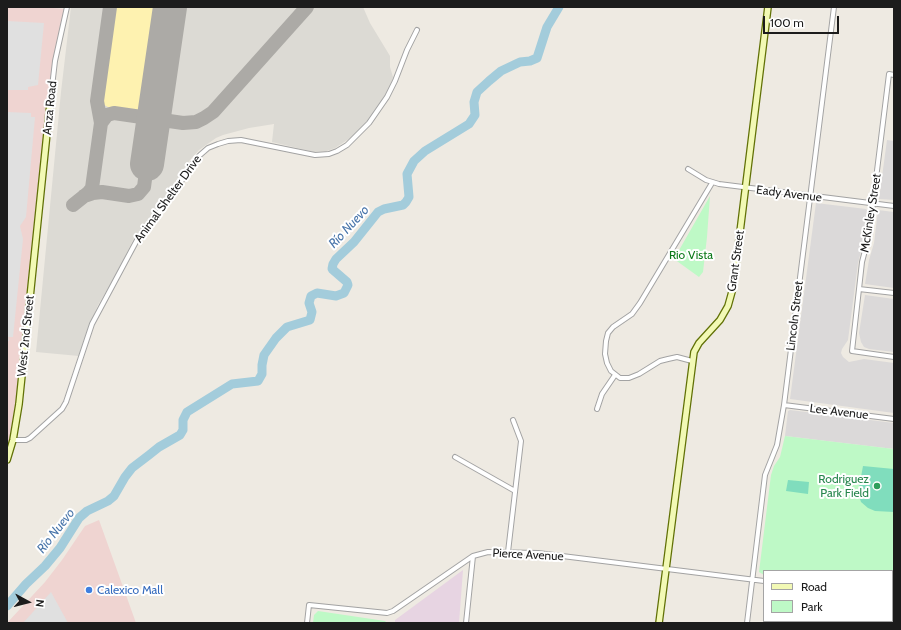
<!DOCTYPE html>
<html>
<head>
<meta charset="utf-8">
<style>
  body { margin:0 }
  #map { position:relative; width:901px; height:630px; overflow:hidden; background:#eeeae2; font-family:Cabin,sans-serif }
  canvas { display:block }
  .frame { position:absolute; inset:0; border:8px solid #1c1c1c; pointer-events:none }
  .legend { position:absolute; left:763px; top:570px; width:130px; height:52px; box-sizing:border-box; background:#fff; border:1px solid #a4a4a4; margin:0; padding:5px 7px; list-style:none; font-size:12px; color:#1c1c1c }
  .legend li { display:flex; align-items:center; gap:8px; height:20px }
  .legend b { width:20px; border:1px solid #a4a4a4 }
  .north { position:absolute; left:8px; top:582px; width:40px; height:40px; -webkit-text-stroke:3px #fff; paint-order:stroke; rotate:97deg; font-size:11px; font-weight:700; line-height:16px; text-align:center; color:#1c1c1c }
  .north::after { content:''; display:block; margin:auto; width:14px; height:18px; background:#1c1c1c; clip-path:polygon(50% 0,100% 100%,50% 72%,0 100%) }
  .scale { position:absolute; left:763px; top:16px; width:76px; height:18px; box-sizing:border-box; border:2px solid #1c1c1c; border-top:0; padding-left:5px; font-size:12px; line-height:14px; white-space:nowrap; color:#1c1c1c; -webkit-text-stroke:3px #fff; paint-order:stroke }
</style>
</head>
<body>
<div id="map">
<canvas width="901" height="630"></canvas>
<div class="frame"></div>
<ul class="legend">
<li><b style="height:5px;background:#f2f9b5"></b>Road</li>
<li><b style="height:11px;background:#bef9c6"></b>Park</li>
</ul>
<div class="north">N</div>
<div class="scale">100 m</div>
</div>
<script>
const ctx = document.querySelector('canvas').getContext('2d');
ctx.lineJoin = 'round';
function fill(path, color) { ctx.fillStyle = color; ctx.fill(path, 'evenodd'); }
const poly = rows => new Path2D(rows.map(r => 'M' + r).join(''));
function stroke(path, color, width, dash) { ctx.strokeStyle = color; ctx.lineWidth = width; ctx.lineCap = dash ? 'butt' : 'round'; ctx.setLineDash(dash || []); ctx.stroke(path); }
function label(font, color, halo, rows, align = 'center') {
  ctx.font = font + ' Cabin,sans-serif'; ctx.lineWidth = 4; ctx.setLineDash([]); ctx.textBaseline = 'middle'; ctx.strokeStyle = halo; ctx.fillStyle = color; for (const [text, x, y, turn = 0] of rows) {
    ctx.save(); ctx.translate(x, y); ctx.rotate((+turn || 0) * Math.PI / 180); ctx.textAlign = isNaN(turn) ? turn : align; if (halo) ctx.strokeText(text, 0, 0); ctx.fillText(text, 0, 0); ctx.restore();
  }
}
const residential = poly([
  [887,140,894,141,894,200,879,199],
  [816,203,866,209,867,210,863,244,858,263,848,340,842,349,841,353,843,357,849,362,864,359,894,363,894,413,790,399],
  [878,210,894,212,894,288,865,284,869,260,874,243],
  [865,295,894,299,894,352,869,349,864,347,861,342,859,333],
  [790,410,894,423,894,449,785,436,788,411]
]);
const commercial = poly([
  [7,7,41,7,66,9,55,61,19,404,7,460],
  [99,520,136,623,7,623,45,582,62,560,85,526]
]);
const industrial = poly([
  [463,570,459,623,395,623,395,620]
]);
const airport = poly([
  [71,7,363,7,370,23,390,56,390,67,393,77,390,88,370,118,355,135,335,148,327,151,314,152,272,142,274,124,249,128,223,135,216,138,199,150,190,160,164,200,133,240,116,275,98,305,88,328,79,356,36,352,61,92]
]);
const sand = poly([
  [115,7,161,7,147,103,145,108,139,112,110,108,104,105,102,101]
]);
const park = poly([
  [710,196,707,237,703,272,699,277,674,259],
  [785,436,894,449,894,591,892,591,892,571,764,571,764,575,759,572,771,475,774,466,780,457],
  [318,611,385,621,387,623,313,623,314,615]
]);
const pitch = poly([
  [863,466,894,469,894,512,875,511,868,508,861,502,858,493],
  [788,480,809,482,808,494,786,491]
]);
const parking = poly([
  [7,21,44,23,38,85,28,87,28,90,7,90],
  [7,112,31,113,31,117,35,117,26,217,20,226,23,239,13,337,8,337,9,341,7,341],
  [51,592,68,623,23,623]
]);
const river = poly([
  [7,606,26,584,45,566,60,548,79,518,87,511,108,501,114,496,125,477,132,468,149,455,159,447,180,435,183,430,183,420,187,412,232,384,258,381,262,374,262,365,264,355,276,338,287,327,310,320,312,312,309,303,311,296,317,293,336,296,344,293,348,285,347,282,332,269,333,264,336,259,354,242,378,212,384,209,403,205,406,202,409,197,407,174,414,161,425,151,469,124,475,115,474,102,477,92,489,81,501,71,520,62,530,61,537,58,547,27,559,7]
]);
const taxiway = poly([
  [101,123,97,101,110,7],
  [84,196,93,193,102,192,129,196,138,194,144,187,147,164],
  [73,205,88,193,92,188,101,123,107,115,114,113,183,123,196,122,204,118,213,112,307,7]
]);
const runway = poly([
  [147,164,170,7]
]);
const street = poly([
  [894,75,889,74,869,235,862,262,859,289,852,351,894,357],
  [50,104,55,61,67,7],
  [688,169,706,180,719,184,894,206],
  [859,289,894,293],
  [692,361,677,357,668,359,660,361,639,374,629,378,620,378,611,371,607,363,605,354,606,341,608,333,613,327,632,314,640,303,712,183],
  [784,405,894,419],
  [597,409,602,394,615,375],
  [13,440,26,440,30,438,62,409,66,402,92,324,137,240,145,228,171,198,192,164,200,155,208,148,218,144,228,141,241,140,315,155,329,154,337,151,347,145,369,123,387,97,395,81,407,50,417,30],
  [455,457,515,491],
  [508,552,521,441,513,420],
  [892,597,894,597],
  [307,623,309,605,387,613,393,611,473,556,488,552,538,553,764,581],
  [466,623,473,556],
  [747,623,765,475,777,445,784,405,834,7],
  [836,623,836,621]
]);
const secondary = poly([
  [7,460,13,440,19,404,50,104],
  [659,623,694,352,699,343,720,320,728,306,733,288,768,7]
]);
const markers = [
  [877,486,4,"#2e9e5b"],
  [89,590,4,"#3f7fe0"]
];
const streetNames = [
  ["Anza Road",50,108,-84],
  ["Eady Avenue",789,194,7],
  ["Animal Shelter Drive",168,199,-54],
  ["McKinley Street",871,213,-81],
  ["Grant Street",736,261,-82],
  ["Lincoln Street",795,316,-83],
  ["West 2nd Street",26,336,-84],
  ["Lee Avenue",839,412,7],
  ["Pierce Avenue",528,555,3]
];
const parkNames = [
  ["Rio Vista",691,255]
];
const leisureNames = [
  ["Rodriguez",869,479],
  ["Park Field",869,493]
];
const shopNames = [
  ["Calexico Mall",97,590]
];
const waterNames = [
  ["Río Nuevo",349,227,-47],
  ["Río Nuevo",56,531,-52]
];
fill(residential, '#dbd9d9');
fill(commercial, '#efd4d1');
fill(industrial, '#e7d4e2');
fill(airport, '#dcdad4');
fill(sand, '#fef2b0');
fill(park, '#bef9c6');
fill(pitch, '#80ddbd');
fill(parking, '#e0e0e0');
stroke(river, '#a3ccdb', 9);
stroke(taxiway, '#acaaa6', 14);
stroke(runway, '#acaaa6', 34);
stroke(street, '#a3a3a3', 6);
stroke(secondary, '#617106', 8);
stroke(street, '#fff', 4);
stroke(secondary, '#f2f9b5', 5.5);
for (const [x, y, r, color] of markers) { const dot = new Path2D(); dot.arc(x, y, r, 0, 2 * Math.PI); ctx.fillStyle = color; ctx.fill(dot); stroke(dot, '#fff', 1.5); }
label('12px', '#1c1c1c', '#fff', streetNames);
label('12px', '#0c791a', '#fff', parkNames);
label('12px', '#27864d', '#fff', leisureNames, 'right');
label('12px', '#366cbe', '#fff', shopNames, 'left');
label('italic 13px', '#4a76ab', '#fff', waterNames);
</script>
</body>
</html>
